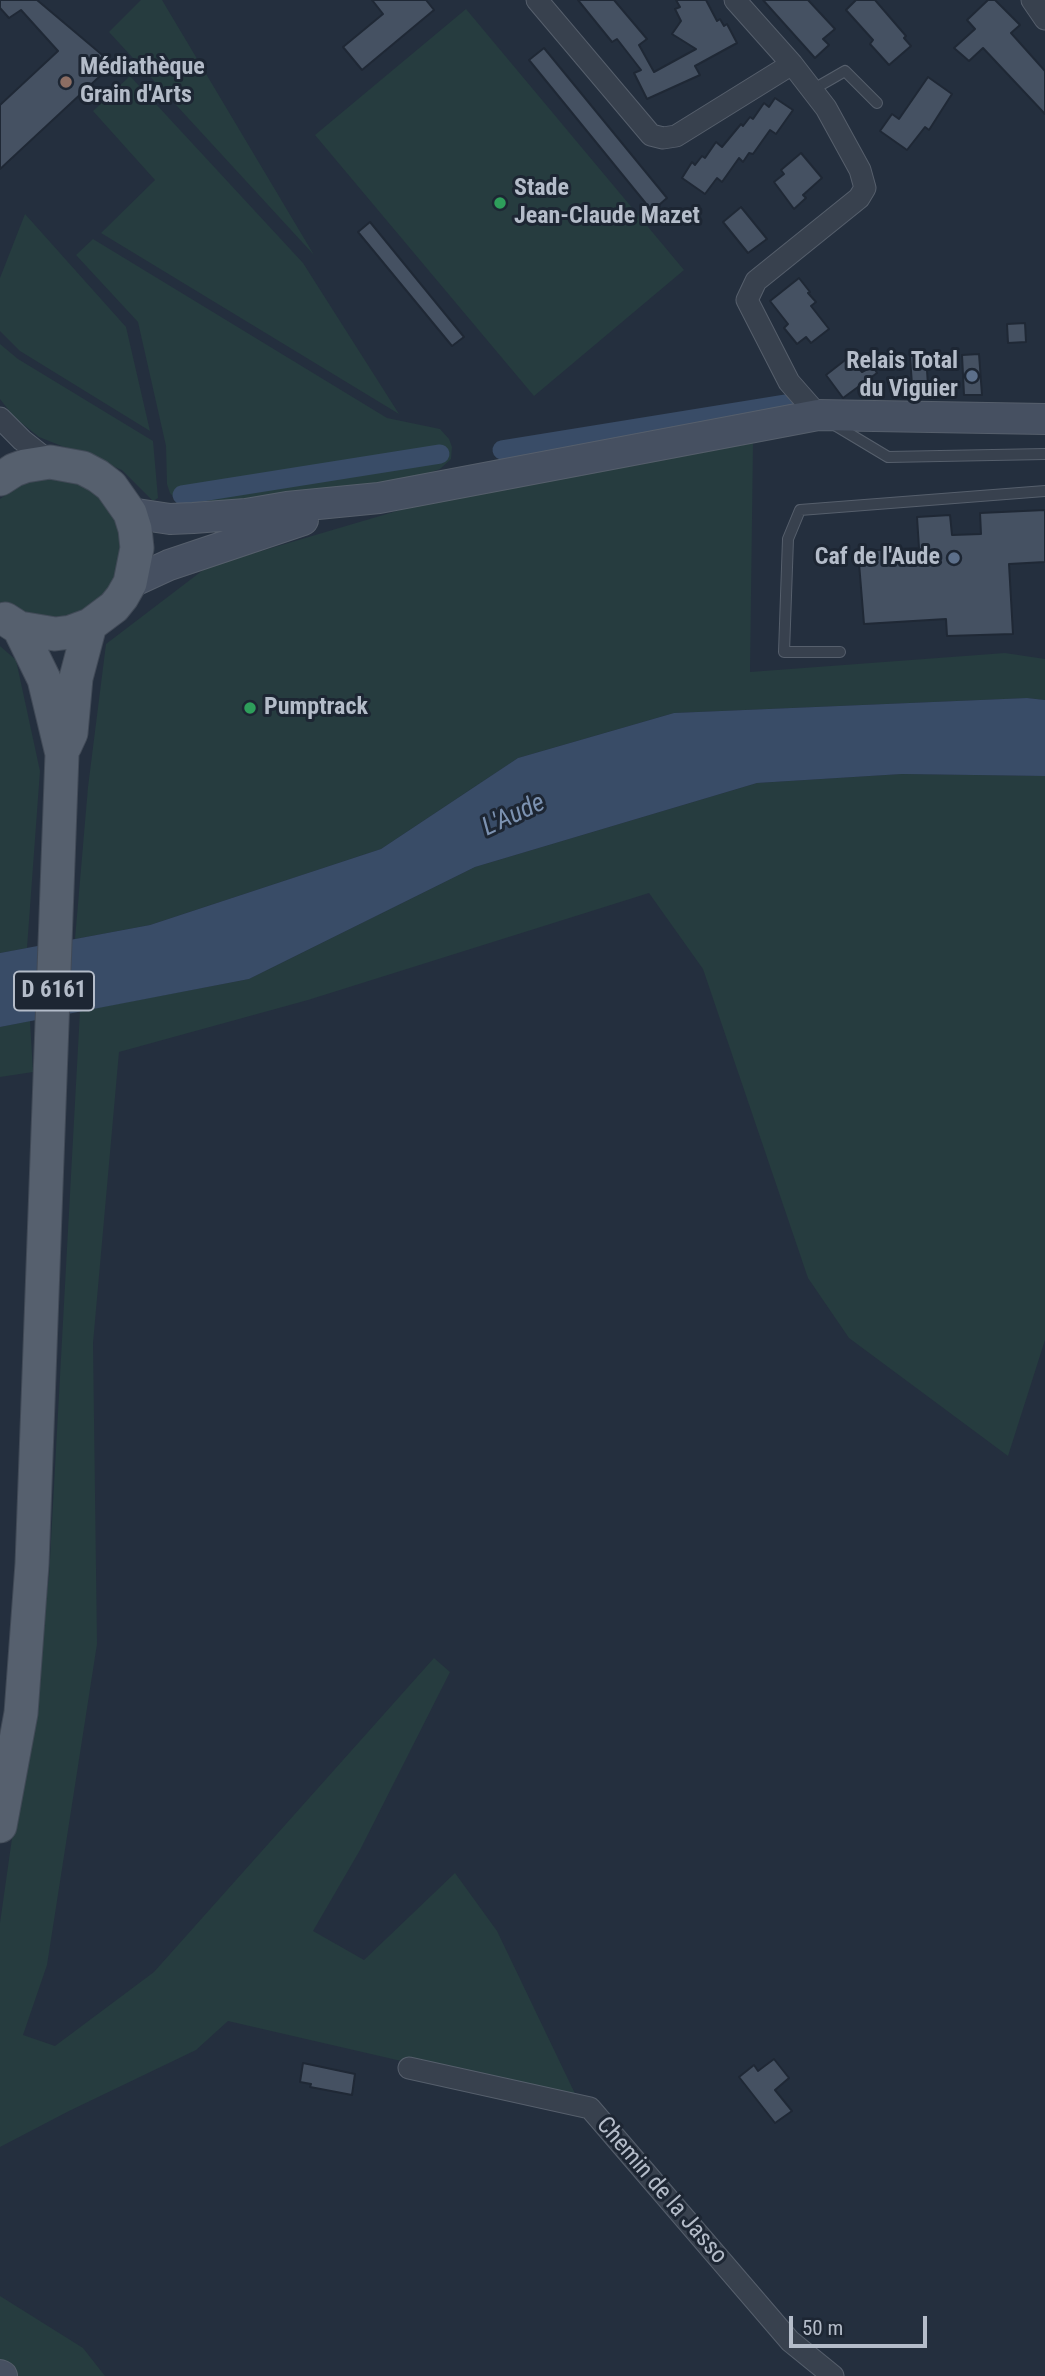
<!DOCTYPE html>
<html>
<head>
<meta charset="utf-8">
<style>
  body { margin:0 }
  #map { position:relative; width:1045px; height:2376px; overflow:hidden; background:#242f3e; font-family:"Roboto Condensed",sans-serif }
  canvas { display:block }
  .scale { position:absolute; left:789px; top:2316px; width:138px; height:32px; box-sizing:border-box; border:4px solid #b4bcc9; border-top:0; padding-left:9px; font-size:21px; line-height:24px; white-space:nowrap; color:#b4bcc9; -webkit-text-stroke:5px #1d2633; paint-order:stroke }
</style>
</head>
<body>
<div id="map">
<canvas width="1045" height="2376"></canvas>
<div class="scale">50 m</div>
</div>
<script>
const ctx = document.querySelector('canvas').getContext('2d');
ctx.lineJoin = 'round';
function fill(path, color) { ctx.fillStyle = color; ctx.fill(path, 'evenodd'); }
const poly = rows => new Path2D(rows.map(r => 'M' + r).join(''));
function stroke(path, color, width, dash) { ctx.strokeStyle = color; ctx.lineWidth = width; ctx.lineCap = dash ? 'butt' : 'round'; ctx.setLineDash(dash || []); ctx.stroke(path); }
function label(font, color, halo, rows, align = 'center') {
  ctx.font = font + ' "Roboto Condensed",sans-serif'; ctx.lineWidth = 6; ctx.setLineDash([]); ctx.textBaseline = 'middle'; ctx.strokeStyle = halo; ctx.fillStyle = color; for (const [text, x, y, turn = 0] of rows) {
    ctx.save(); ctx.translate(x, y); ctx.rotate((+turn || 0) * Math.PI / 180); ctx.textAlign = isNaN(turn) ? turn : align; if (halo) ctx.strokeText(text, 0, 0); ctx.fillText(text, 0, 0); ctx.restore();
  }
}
const green = poly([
  [141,0,162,0,314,255,109,32],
  [466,9,684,270,534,396,315,135],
  [130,76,303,263,399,414,101,233,155,180,93,111],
  [25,214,126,327,150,431,20,351,0,331,0,278],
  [93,239,387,418,440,429,449,439,452,447,451,459,440,469,415,478,221,504,179,503,170,493,167,484,166,446,138,322,76,255],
  [0,344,18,359,153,441,158,498,153,501,122,470,39,437,14,417,0,399],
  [753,443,750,672,1005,653,1045,659,1045,700,1027,698,674,713,518,758,381,849,150,925,75,939,88,787,106,644,207,567,407,508],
  [55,477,79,483,109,504,125,538,117,586,69,623,9,611,0,603,0,499,18,486,30,481],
  [0,646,16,660,40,771,27,948,0,953],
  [902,774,1045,776,1045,1340,1008,1456,849,1338,808,1278,703,969,649,893,308,1000,119,1052,93,1343,97,1644,47,1965,23,2035,55,2046,154,1972,434,1658,450,1672,360,1850,313,1931,364,1960,455,1873,497,1931,579,2102,228,2021,196,2050,69,2111,0,2147,0,1923,49,1577,80,1011,249,979,475,867,757,783],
  [30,1021,33,1072,0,1077,0,1027],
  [0,2296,83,2348,105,2376,0,2376]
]);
const water = poly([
  [1027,698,1045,700,1045,776,902,774,757,783,475,867,249,979,0,1027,0,953,150,925,381,849,518,758,674,713]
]);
const canal = poly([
  [502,450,786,404],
  [182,495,440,454]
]);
const building = poly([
  [0,0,37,0,113,64,0,169,0,105,58,51,21,10,9,18,0,8,0,0],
  [372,0,426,0,434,10,362,70,343,47,383,14,372,0],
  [578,0,614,0,647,39,639,45,654,72,696,49,672,34,681,21,675,9,680,7,676,0,706,0,717,21,720,19,724,26,727,24,737,43,695,66,700,75,647,99,634,73,641,70,617,39,612,42,578,0],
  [763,0,808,0,835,29,823,39,829,45,815,58,763,0],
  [856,0,875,0,906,36,904,38,911,46,889,65,870,44,873,40,846,10,856,0],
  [988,0,995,0,1020,25,1011,33,1045,71,1045,114,983,48,969,61,954,48,975,29,967,20,988,0],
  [544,48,667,198,652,211,529,60,544,48],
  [928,77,952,94,929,130,925,127,907,150,880,131,892,114,899,119,928,77],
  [775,98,793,110,776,134,770,130,753,154,749,153,743,162,739,158,722,182,717,178,705,194,682,178,692,162,695,165,702,156,705,158,716,142,722,147,741,124,743,126,750,117,753,119,764,103,769,107,775,98],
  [801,153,822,178,803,195,806,198,794,209,774,182,784,174,781,170,801,153],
  [741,207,767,239,748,253,723,222,741,207],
  [370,222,464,337,452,346,358,232,370,222],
  [799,278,810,292,808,293,816,302,811,306,829,329,811,343,806,337,797,344,784,328,788,324,770,301,799,278],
  [1025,323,1026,342,1008,343,1007,324,1025,323],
  [979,354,982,395,964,395,962,355,979,354],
  [910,356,926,356,928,385,912,385,910,356],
  [849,357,862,372,873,366,877,373,843,398,826,375,849,357],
  [1045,510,1045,562,1009,564,1013,634,947,636,946,619,864,624,858,551,919,548,917,517,950,515,952,535,981,534,980,513,1045,510],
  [774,2059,789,2078,775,2090,792,2111,775,2123,739,2077,754,2065,758,2071,774,2059],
  [303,2063,355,2074,352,2095,310,2087,311,2084,300,2082,303,2063]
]);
const lane = poly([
  [812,90,845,71,877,103],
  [833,424,888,457,1045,454],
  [840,652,784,652,788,539,800,510,1045,491]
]);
const street = poly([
  [537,0,651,135,663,138,676,136,792,64],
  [735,0,792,64,826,108,860,170,865,188,859,198,756,281,747,300,789,382,818,415],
  [1032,0,1045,19],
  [0,418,22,440,50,462],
  [409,2068,590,2108,790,2341,833,2376]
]);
const secondary = poly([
  [130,513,170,519,193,518,246,514,287,507,379,498,818,415,1045,419],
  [130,583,169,565,303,520],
  [0,2375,2,2376]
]);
const primary = poly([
  [0,479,14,470,25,466,50,462,83,468,98,476,111,486,130,513,135,529,137,548,130,583,122,597,114,607,90,625,71,632,55,634,19,628,5,619],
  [65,746,71,733,76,678,90,625],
  [0,1826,21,1713,32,1564,62,754,44,679,19,628]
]);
const markers = [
  [66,82,7,"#8d6e63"],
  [500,203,7,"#2e9e5b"],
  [972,376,7,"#5c6f8a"],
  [954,558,7,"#5c6f8a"],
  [250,708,7,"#2e9e5b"]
];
const shields = [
  [54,991,80]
];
const shieldNames = [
  ["D 6161",54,991]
];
const poiNames = [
  ["Médiathèque",80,68],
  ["Grain d'Arts",80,96],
  ["Stade",514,189],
  ["Jean-Claude Mazet",514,217],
  ["Relais Total",958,362,"right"],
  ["du Viguier",958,390,"right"],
  ["Caf de l'Aude",940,558,"right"],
  ["Pumptrack",264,708]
];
const streetNames = [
  ["Chemin de la Jasso",661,2191,49]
];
const waterNames = [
  ["L'Aude",514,816,-25]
];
fill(green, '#263c3f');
fill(water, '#394c67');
stroke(canal, '#394c67', 19);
fill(building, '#455162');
stroke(building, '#1f2835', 2);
stroke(lane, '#565f6c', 12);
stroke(street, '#565f6c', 23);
stroke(secondary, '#565f6c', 32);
stroke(primary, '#414a57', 35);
stroke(lane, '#38414e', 10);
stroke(street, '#38414e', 21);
stroke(secondary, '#465061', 30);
stroke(primary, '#56606e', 33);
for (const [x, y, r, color] of markers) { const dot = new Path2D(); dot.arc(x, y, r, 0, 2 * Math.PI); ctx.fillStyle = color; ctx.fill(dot); stroke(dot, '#1d2633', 2.5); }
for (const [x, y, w] of shields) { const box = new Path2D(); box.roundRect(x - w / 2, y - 19.5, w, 39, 5); ctx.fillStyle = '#1d2633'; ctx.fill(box); stroke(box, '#b4bcc9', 2); }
label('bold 23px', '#b4bcc9', null, shieldNames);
label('bold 24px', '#b4bcc9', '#1d2633', poiNames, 'left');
label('24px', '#b4bcc9', '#1d2633', streetNames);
label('italic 26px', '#7c92b1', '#1d2633', waterNames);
</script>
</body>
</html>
